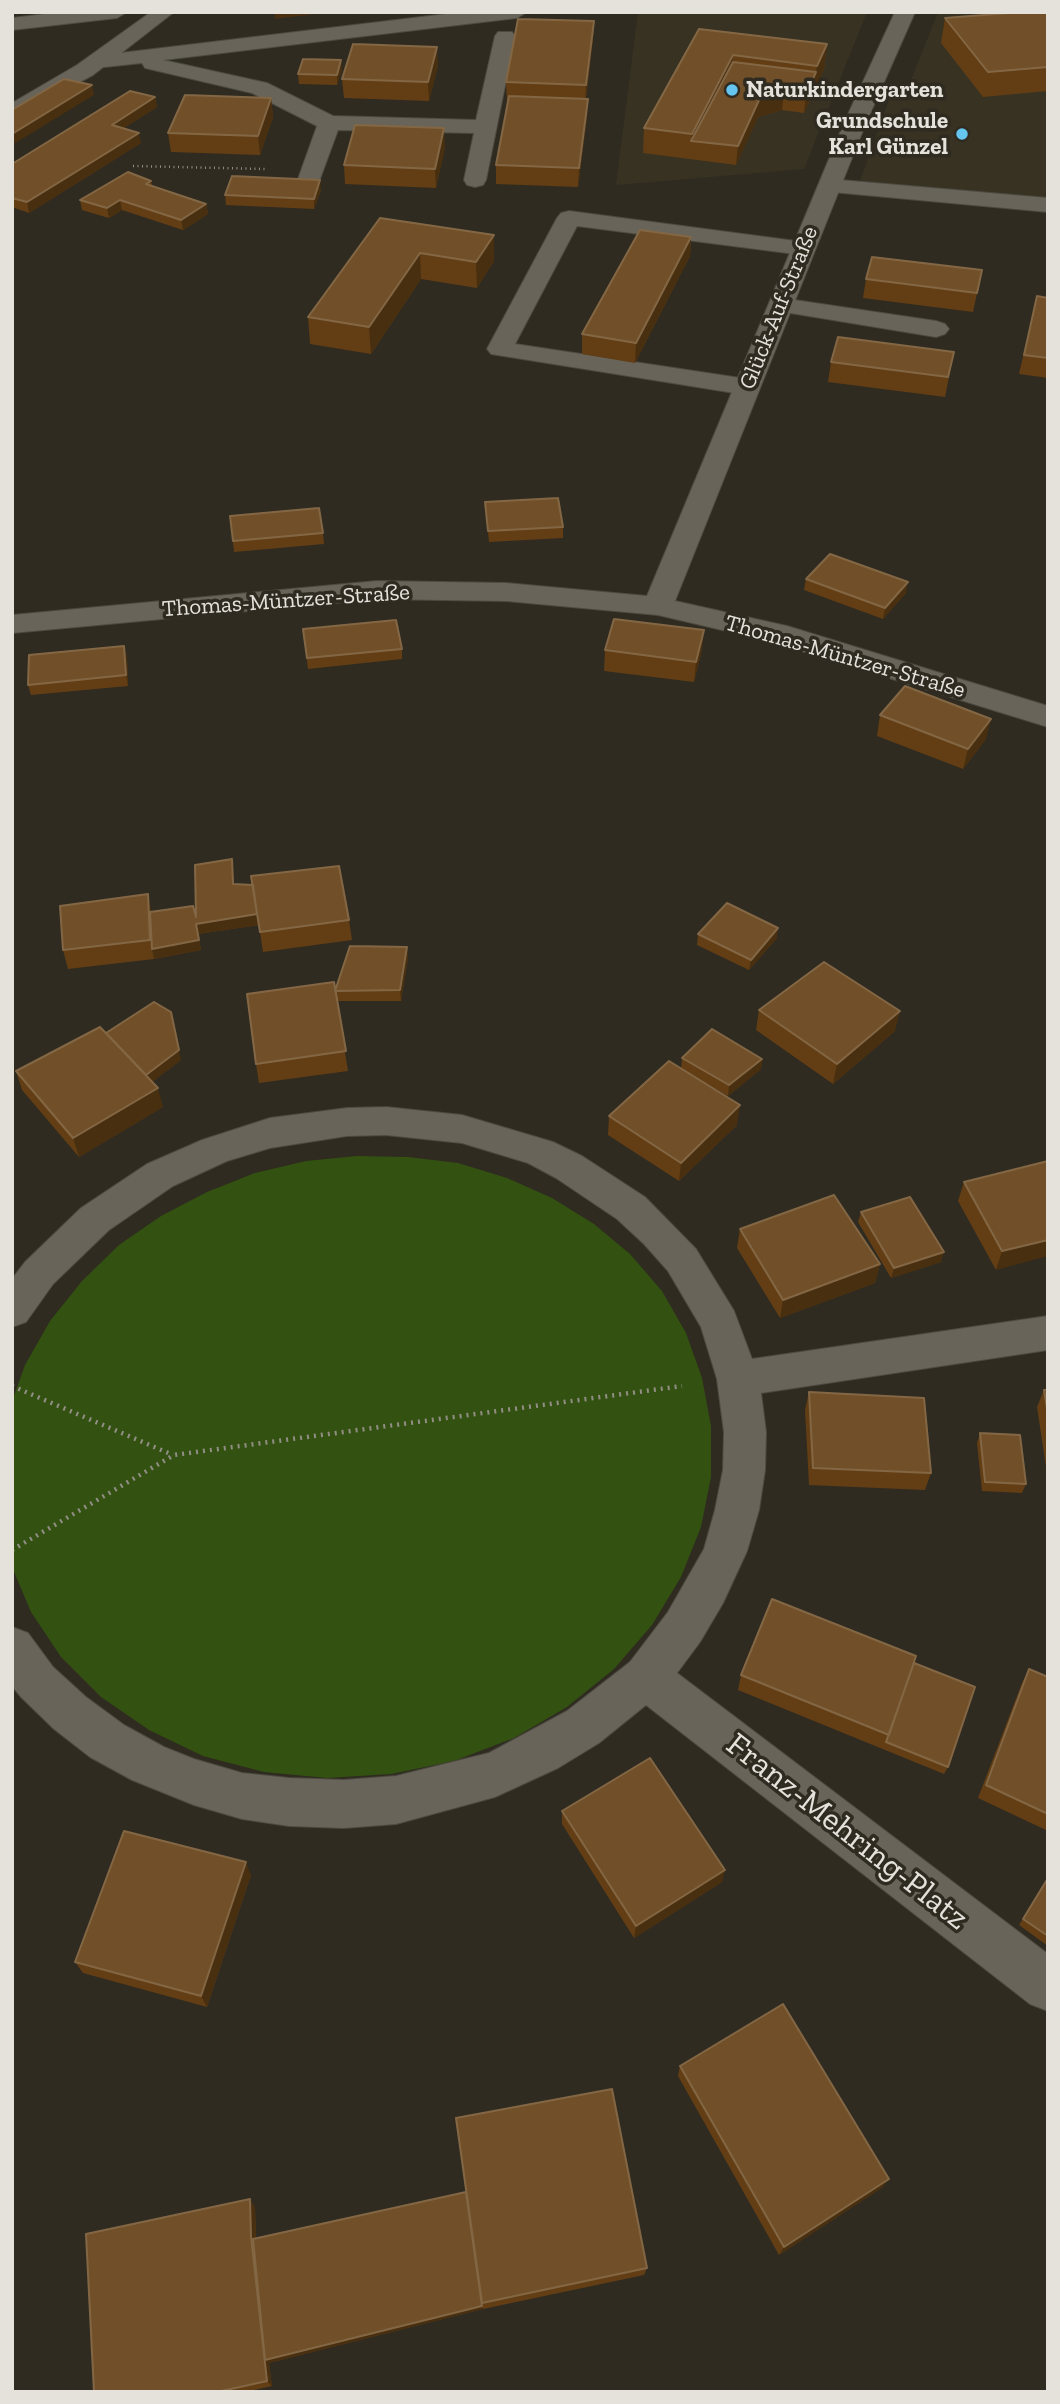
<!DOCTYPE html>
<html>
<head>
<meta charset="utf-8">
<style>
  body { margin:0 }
  #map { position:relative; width:1060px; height:2404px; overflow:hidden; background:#2f2b21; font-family:"Zilla Slab",serif }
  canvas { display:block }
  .frame { position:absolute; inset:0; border:14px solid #e4e2db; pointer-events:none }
</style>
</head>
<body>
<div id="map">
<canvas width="1060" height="2404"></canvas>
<div class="frame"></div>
</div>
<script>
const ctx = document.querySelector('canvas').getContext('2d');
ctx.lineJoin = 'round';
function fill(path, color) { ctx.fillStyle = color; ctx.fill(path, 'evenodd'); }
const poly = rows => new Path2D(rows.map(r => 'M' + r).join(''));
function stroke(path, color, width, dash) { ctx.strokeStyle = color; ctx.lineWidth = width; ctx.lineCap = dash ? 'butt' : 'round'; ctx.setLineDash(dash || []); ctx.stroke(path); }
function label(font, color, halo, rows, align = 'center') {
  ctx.font = font + ' "Zilla Slab",serif'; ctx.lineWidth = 7; ctx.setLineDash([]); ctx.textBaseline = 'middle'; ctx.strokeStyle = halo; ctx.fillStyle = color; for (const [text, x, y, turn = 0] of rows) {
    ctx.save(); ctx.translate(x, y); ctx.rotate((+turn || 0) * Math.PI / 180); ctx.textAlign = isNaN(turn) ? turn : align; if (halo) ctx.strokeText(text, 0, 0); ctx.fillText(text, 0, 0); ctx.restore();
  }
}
const built = poly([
  [638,12,867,12,804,169,616,185],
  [938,12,1048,12,1048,199,860,181,894,86,909,85]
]);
const green = poly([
  [357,1156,408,1157,458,1163,507,1178,552,1198,594,1224,630,1254,662,1291,686,1333,702,1378,711,1426,711,1477,701,1527,681,1577,652,1625,614,1669,567,1707,514,1738,454,1761,391,1774,327,1778,264,1772,203,1756,149,1730,101,1697,61,1657,31,1612,12,1567,12,1401,25,1365,50,1321,82,1281,119,1245,161,1216,207,1192,255,1173,306,1161]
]);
const pathFar1 = poly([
  [133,166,265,169]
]);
const path = poly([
  [12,1386,173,1455],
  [12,1550,174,1455,682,1386]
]);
const service = poly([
  [61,12,127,12,117,18,12,30,12,18,61,12],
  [463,12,527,12,517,18,163,60,267,83,333,116,476,120,495,36,498,32,512,32,515,36,486,180,483,185,475,187,467,185,464,180,474,133,338,130,320,179,317,184,309,186,301,184,298,179,317,126,252,93,145,68,142,63,95,68,88,66,84,62,88,58,95,56,463,12],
  [829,179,1048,198,1048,212,821,191,818,186,821,181,829,179],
  [569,211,811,243,815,248,811,253,803,255,577,226,515,344,747,379,756,381,760,387,756,393,747,395,491,354,487,349,557,218,561,213,569,211],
  [781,298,936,321,945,324,949,329,945,334,936,337,772,310,769,305,772,300,781,298]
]);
const minor = poly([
  [151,12,174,12,93,75,12,118,12,103,77,65,151,12],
  [895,12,915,12,866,123,675,601,787,626,1048,706,1048,727,769,641,658,615,506,601,377,599,12,633,12,615,377,581,506,583,647,596,844,123,895,12],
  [386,1107,462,1115,553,1142,582,1156,645,1197,696,1249,734,1311,752,1359,1048,1316,1048,1350,761,1393,766,1432,765,1470,759,1510,747,1551,723,1603,700,1642,677,1673,1048,1954,1048,2011,1030,2004,646,1705,599,1743,558,1768,495,1797,396,1824,344,1828,289,1826,242,1819,194,1805,132,1780,90,1757,54,1729,21,1697,12,1686,12,1627,28,1633,53,1667,86,1697,124,1725,164,1747,194,1759,242,1773,289,1778,344,1780,396,1776,489,1753,567,1711,630,1662,668,1612,704,1549,715,1510,723,1470,724,1432,717,1379,701,1327,668,1271,644,1244,617,1219,556,1178,528,1163,462,1143,386,1135,347,1136,270,1148,227,1161,173,1186,109,1230,53,1284,26,1322,12,1327,12,1279,25,1262,81,1208,147,1164,202,1140,270,1118,347,1108,386,1107]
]);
const wall = poly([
  [1048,12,1048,91,983,97,941,43,945,18],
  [594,21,593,39,586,98,587,117,578,187,496,184,496,165,508,101,507,101,506,82],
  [699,29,827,44,824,69,804,113,782,110,758,117,736,165,643,153,644,128],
  [438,65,429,101,344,98,342,79],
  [342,70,337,85,299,84,298,74],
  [155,97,157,107,124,128,141,143,29,213,12,207,12,164],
  [271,98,273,117,260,155,171,152,168,133],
  [445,147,436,188,345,184,344,165],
  [151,181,152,186,206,204,208,214,183,230,122,210,109,218,82,210,80,200],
  [321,190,314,209,226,205,225,195],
  [380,218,494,261,477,288,421,279,371,354,310,344,308,317],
  [691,237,690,256,635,363,582,354,582,334],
  [982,270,973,312,863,298,866,279],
  [1037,296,1048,298,1048,378,1019,374],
  [954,352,945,397,828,382,831,362],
  [485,502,563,527,563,538,489,542],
  [230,516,323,533,324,544,234,552],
  [806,579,906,593,883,619,804,590],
  [303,629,402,649,402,659,308,669],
  [124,646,127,657,128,686,31,695,28,685],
  [605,650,702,650,694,682,604,671],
  [880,715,986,739,963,769,877,736],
  [233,870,234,884,349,920,352,940,263,952,259,925,198,934,201,950,154,959,68,969,63,950,152,912,196,917],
  [698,934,777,938,749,970,697,945],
  [408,958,401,1001,337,1001,348,1071,259,1083,256,1064,335,990],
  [759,1010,895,1031,833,1084,756,1030],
  [106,1033,181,1060,152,1082,163,1107,79,1157,22,1090,16,1071],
  [682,1058,762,1059,761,1069,728,1096,681,1069],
  [609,1116,737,1125,679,1181,608,1135],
  [1048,1161,996,1270,958,1201,964,1182],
  [861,1212,941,1262,891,1278,858,1222],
  [740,1229,880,1264,875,1283,780,1318,737,1248],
  [1044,1390,1048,1390,1048,1480,1037,1407],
  [809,1392,931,1473,925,1490,809,1485,805,1410],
  [980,1433,1026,1484,1022,1493,982,1491,977,1443],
  [914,1663,948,1767,944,1774,738,1690,741,1675],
  [1029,1669,1048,1677,1048,1831,978,1798,1022,1683],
  [562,1811,722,1882,634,1938,562,1824],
  [251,1875,207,2007,83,1973,75,1962],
  [1048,1877,1048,1946,1019,1925],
  [680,2066,883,2187,779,2255,678,2076],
  [456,2118,647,2268,644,2275,483,2309],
  [466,2192,483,2309,269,2363,272,2386,245,2392,94,2392,255,2207,256,2238]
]);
const shadedWall = poly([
  [275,12,331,12,275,19],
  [594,21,593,39,585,103,586,85],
  [827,44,824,69,804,113,806,95,816,72,817,66],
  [437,47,438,65,429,101,428,82],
  [733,55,731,80,691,141,692,134],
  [341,60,342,70,337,85,337,75],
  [92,85,94,95,12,145,12,134],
  [784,92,782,110,758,117,736,165,738,146,760,98],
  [155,97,157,107,113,135,112,125],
  [271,98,273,117,260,155,258,136],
  [588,99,587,117,578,187,579,168],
  [444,128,445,147,436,188,435,169],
  [139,133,141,143,29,213,27,202],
  [320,180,321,190,314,209,314,199],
  [120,200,122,210,109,218,107,208],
  [206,204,208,214,183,230,181,220],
  [494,235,494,261,477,288,476,262],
  [691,237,690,256,635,363,636,343],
  [420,253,421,279,371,354,369,327],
  [908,582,906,593,883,619,885,608],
  [704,630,702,650,694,682,696,662],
  [124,646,127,657,128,686,126,675],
  [991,719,986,739,963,769,968,749],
  [148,894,152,914,199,940,201,950,154,959,150,940],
  [257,914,259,925,198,934,196,924],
  [778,928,777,938,749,970,751,960],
  [407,947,408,958,401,1001,400,990],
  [900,1011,895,1031,833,1084,837,1064],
  [179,1050,181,1060,144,1088,142,1078],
  [762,1059,761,1069,728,1096,729,1085],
  [158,1088,163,1107,79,1157,73,1138],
  [740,1105,737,1125,679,1181,681,1163],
  [1048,1240,1048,1256,996,1270,1002,1251],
  [944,1252,941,1262,891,1278,894,1268],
  [880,1264,875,1283,780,1318,783,1300],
  [246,1862,251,1875,207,2007,201,1996],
  [725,1870,722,1882,634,1938,636,1926],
  [889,2179,883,2187,779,2255,784,2247],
  [250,2199,255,2207,256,2243,482,2306,483,2309,269,2363,272,2386,267,2381,251,2236]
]);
const building = poly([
  [1022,12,1048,12,1048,67,988,72,945,18,1022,12],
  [518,19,594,21,586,85,506,82,518,19],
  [699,29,827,44,817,66,733,55,692,134,644,128,699,29],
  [353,44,437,47,428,82,342,79,353,44],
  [303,59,341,60,337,75,298,74,303,59],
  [733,62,816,72,806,95,784,92,760,98,738,146,691,141,733,62],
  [64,79,92,85,12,134,12,110,64,79],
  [130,91,155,97,112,125,139,133,27,202,12,198,12,164,130,91],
  [185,95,271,98,258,136,168,133,185,95],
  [509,96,588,99,579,168,496,165,509,96],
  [355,125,444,128,435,169,344,165,355,125],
  [128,172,151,181,146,184,206,204,181,220,120,200,107,208,80,200,128,172],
  [232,176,320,180,314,199,225,195,232,176],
  [380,218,494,235,476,262,420,253,369,327,308,317,380,218],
  [640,230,691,237,636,343,582,334,640,230],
  [872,257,982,270,977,293,866,279,872,257],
  [1037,296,1048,298,1048,358,1024,355,1037,296],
  [838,337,954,352,948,377,831,362,838,337],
  [558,498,563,527,488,531,485,502,558,498],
  [319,508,323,533,233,541,230,516,319,508],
  [830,554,908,582,885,608,806,579,830,554],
  [614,619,704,630,696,662,605,650,614,619],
  [396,620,402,649,307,658,303,629,396,620],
  [124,646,126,675,28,685,29,655,124,646],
  [905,686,991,719,968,749,880,715,905,686],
  [232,859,233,884,253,885,257,914,196,924,199,940,152,949,150,912,193,906,196,917,195,865,232,859],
  [339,866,349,920,260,932,251,876,339,866],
  [148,894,150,940,63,950,60,906,148,894],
  [727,903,778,928,751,960,698,934,727,903],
  [350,946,407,947,400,990,335,991,350,946],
  [824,962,900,1011,837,1064,759,1010,824,962],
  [334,982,346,1051,256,1064,247,994,334,982],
  [154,1002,171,1012,179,1050,146,1075,106,1033,154,1002],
  [100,1027,158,1088,73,1138,16,1071,100,1027],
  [712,1029,762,1059,729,1085,682,1058,712,1029],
  [669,1061,740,1105,681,1163,609,1116,669,1061],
  [1048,1161,1048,1240,1002,1251,964,1182,1048,1161],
  [834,1195,880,1264,783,1300,740,1229,834,1195],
  [910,1197,944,1252,894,1268,861,1212,910,1197],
  [1044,1390,1048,1390,1048,1414,1044,1390],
  [809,1392,924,1398,931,1473,813,1468,809,1392],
  [980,1433,1020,1435,1026,1484,985,1482,980,1433],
  [772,1599,916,1656,889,1735,741,1675,772,1599],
  [914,1663,975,1687,948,1767,886,1742,914,1663],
  [1029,1669,1048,1677,1048,1814,986,1785,1029,1669],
  [650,1758,725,1870,636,1926,562,1811,650,1758],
  [124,1831,246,1862,201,1996,75,1962,124,1831],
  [1048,1878,1048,1936,1023,1919,1048,1878],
  [783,2004,889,2179,784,2247,680,2066,783,2004],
  [612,2089,647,2268,482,2303,456,2118,612,2089],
  [466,2192,482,2306,265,2360,253,2239,466,2192],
  [250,2199,251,2236,267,2381,217,2392,94,2392,86,2234,250,2199]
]);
const markers = [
  [732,90,7,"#65c5ee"],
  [962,134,7,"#65c5ee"]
];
const farPoinames = [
  ["Naturkindergarten",746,90],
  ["Grundschule",948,121,"right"],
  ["Karl Günzel",948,147,"right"]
];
const farStreetnames = [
  ["Glück-Auf-Straße",779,308,-68],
  ["Thomas-Müntzer-Straße",286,601,-4],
  ["Thomas-Müntzer-Straße",845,657,16]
];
const nearStreetnames = [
  ["Franz-Mehring-Platz",847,1832,38]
];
fill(built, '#383222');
fill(green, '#335110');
stroke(service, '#4c4a41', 2);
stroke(minor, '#4c4a41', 2);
stroke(pathFar1, '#918e85', 2.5, [1, 3.5]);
stroke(path, '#918e85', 4.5, [2, 5]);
fill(service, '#686459');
fill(minor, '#686459');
fill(wall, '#633e14');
fill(shadedWall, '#482f10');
fill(building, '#715029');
stroke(building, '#836745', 2);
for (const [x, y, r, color] of markers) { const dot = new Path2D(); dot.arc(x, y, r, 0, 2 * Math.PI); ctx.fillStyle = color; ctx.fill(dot); stroke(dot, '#2f2b21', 2.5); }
label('bold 23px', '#e4e2db', '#2f2b21', farPoinames, 'left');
label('23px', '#e4e2db', '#2f2b21', farStreetnames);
label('33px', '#e4e2db', '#2f2b21', nearStreetnames);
</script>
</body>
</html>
